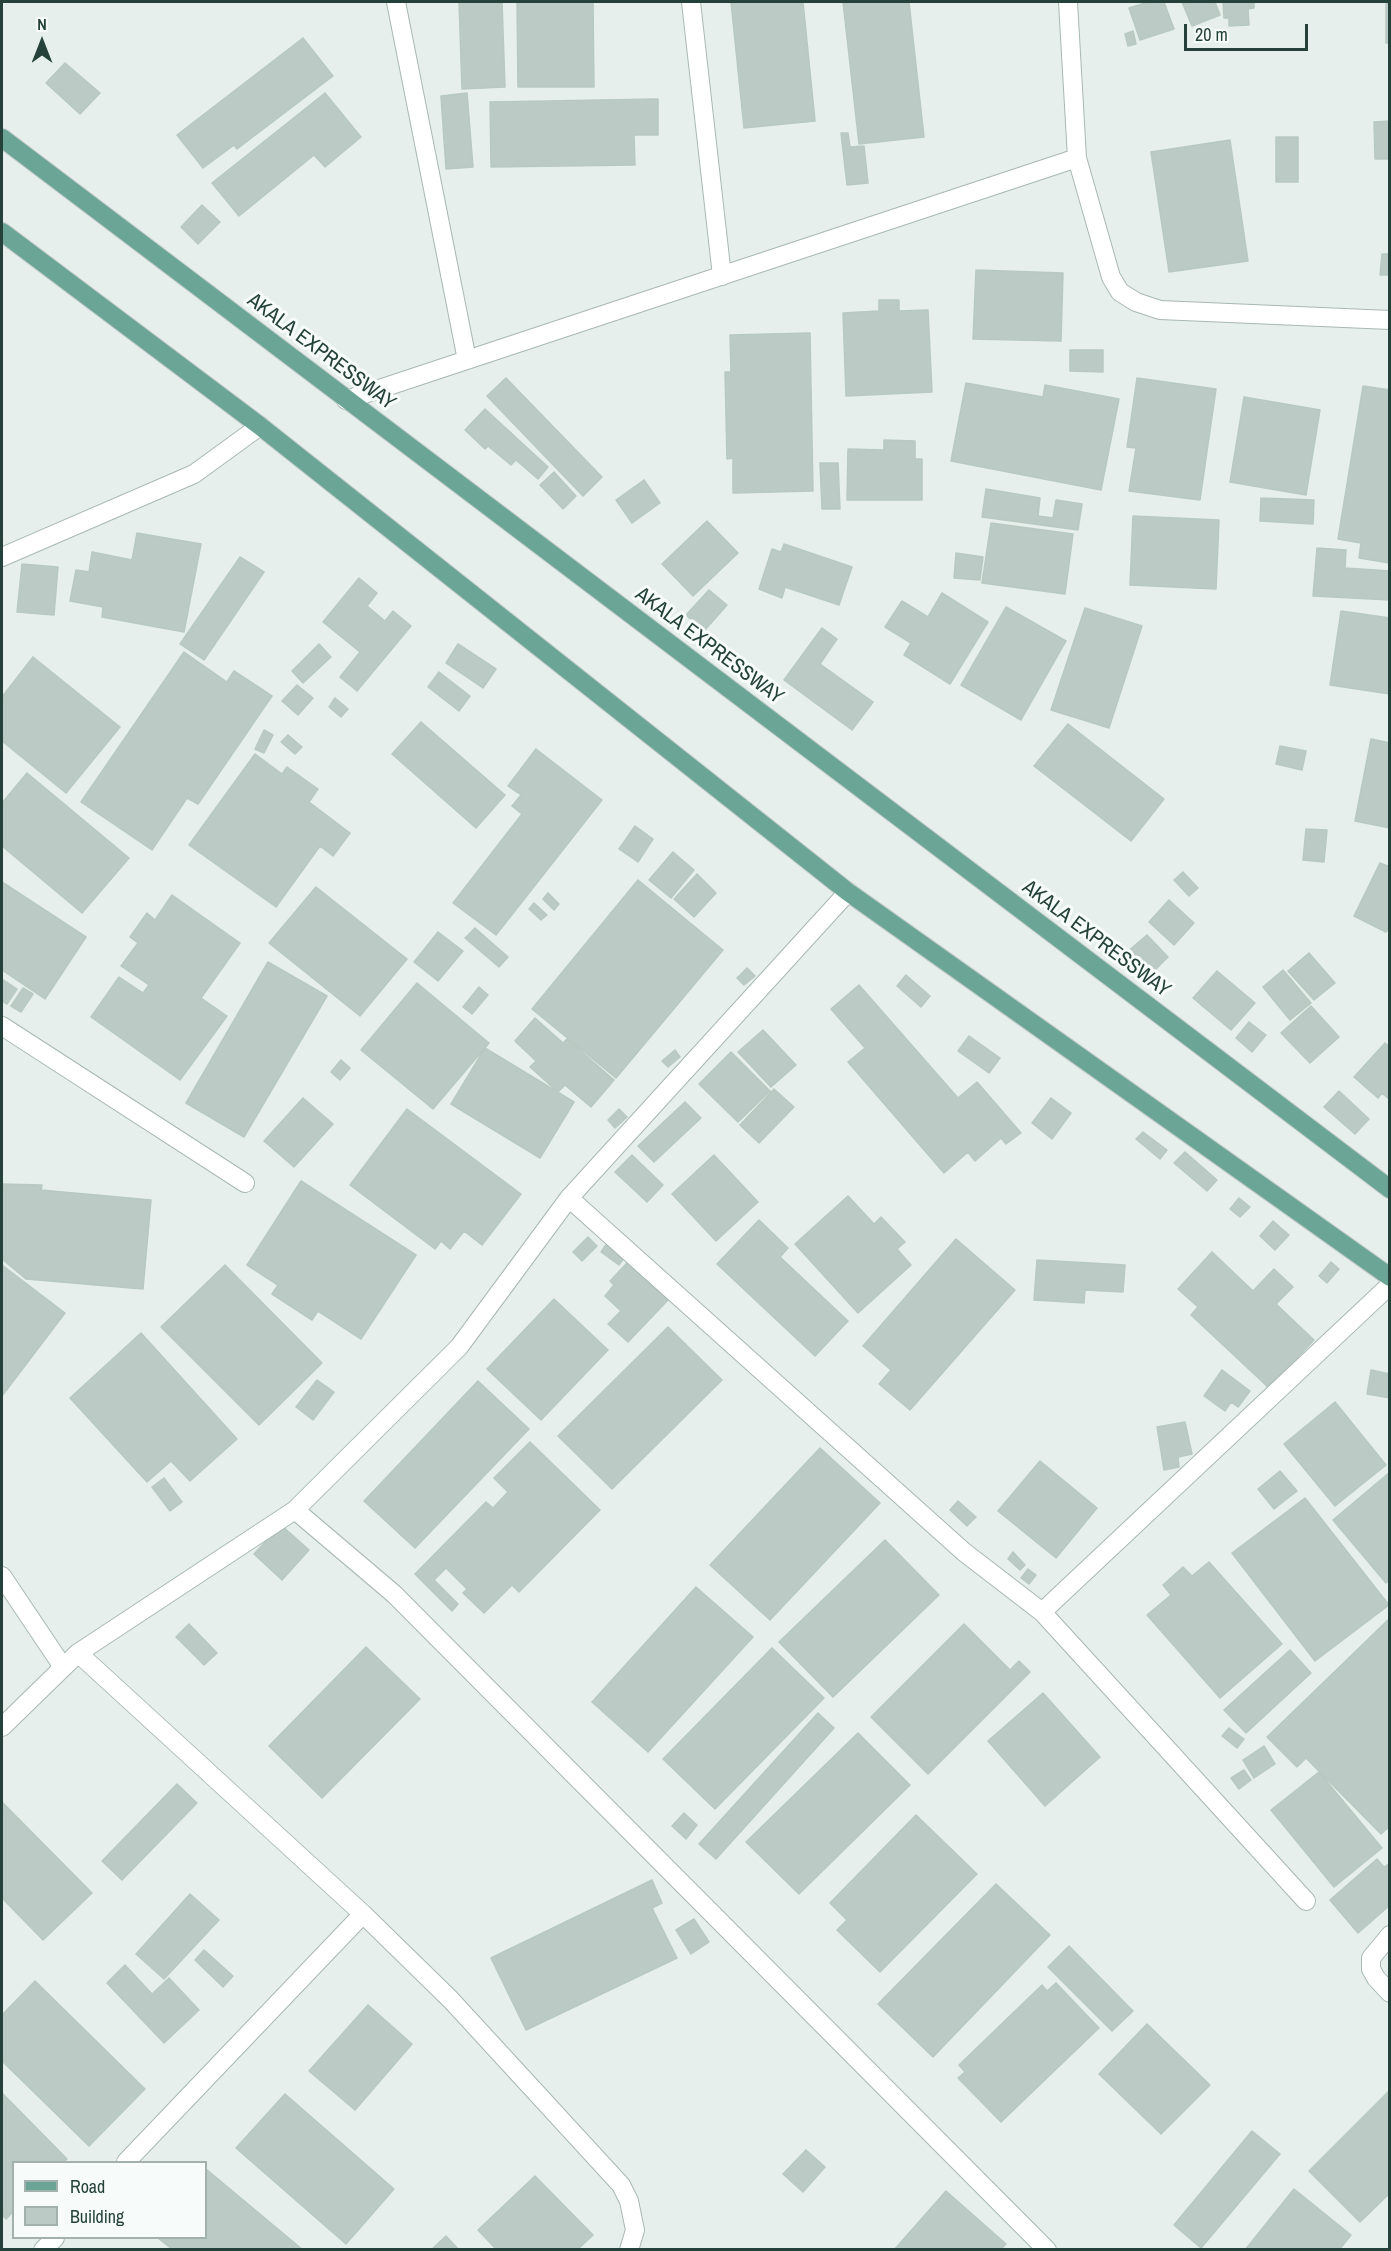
<!DOCTYPE html>
<html>
<head>
<meta charset="utf-8">
<style>
  body { margin:0 }
  #map { position:relative; width:1391px; height:2251px; overflow:hidden; background:#e6efeb; font-family:"Archivo Narrow",sans-serif }
  canvas { display:block }
  .frame { position:absolute; inset:0; border:3px solid #24423a; pointer-events:none }
  .legend { position:absolute; left:12px; top:2161px; width:195px; height:78px; box-sizing:border-box; background:#f7fbf9; border:2px solid #a3b1ad; margin:0; padding:8px 10px; list-style:none; font-size:18px; color:#24423a }
  .legend li { display:flex; align-items:center; gap:12px; height:30px }
  .legend b { width:30px; border:2px solid #a3b1ad }
  .north { position:absolute; left:12px; top:12px; width:60px; height:60px; -webkit-text-stroke:4px #f7fbf9; paint-order:stroke; rotate:0deg; font-size:16px; font-weight:700; line-height:24px; text-align:center; color:#24423a }
  .north::after { content:''; display:block; margin:auto; width:21px; height:27px; background:#24423a; clip-path:polygon(50% 0,100% 100%,50% 72%,0 100%) }
  .scale { position:absolute; left:1184px; top:24px; width:124px; height:27px; box-sizing:border-box; border:3px solid #24423a; border-top:0; padding-left:8px; font-size:18px; line-height:21px; white-space:nowrap; color:#24423a; -webkit-text-stroke:4px #f7fbf9; paint-order:stroke }
</style>
</head>
<body>
<div id="map">
<canvas width="1391" height="2251"></canvas>
<div class="frame"></div>
<ul class="legend">
<li><b style="height:8px;background:#6aa596"></b>Road</li>
<li><b style="height:16px;background:#bbcac4"></b>Building</li>
</ul>
<div class="north">N</div>
<div class="scale">20 m</div>
</div>
<script>
const ctx = document.querySelector('canvas').getContext('2d');
ctx.lineJoin = 'round';
function fill(path, color) { ctx.fillStyle = color; ctx.fill(path, 'evenodd'); }
const poly = rows => new Path2D(rows.map(r => 'M' + r).join(''));
function stroke(path, color, width, dash) { ctx.strokeStyle = color; ctx.lineWidth = width; ctx.lineCap = dash ? 'butt' : 'round'; ctx.setLineDash(dash || []); ctx.stroke(path); }
function label(font, color, halo, rows, align = 'center') {
  ctx.font = font + ' "Archivo Narrow",sans-serif'; ctx.lineWidth = 6; ctx.setLineDash([]); ctx.textBaseline = 'middle'; ctx.strokeStyle = halo; ctx.fillStyle = color; for (const [text, x, y, turn = 0] of rows) {
    ctx.save(); ctx.translate(x, y); ctx.rotate((+turn || 0) * Math.PI / 180); ctx.textAlign = isNaN(turn) ? turn : align; if (halo) ctx.strokeText(text, 0, 0); ctx.fillText(text, 0, 0); ctx.restore();
  }
}
const building = poly([
  [459,2,502,2,505,87,462,89,459,2],
  [517,2,593,2,594,87,518,87,517,2],
  [731,2,803,2,815,121,744,128,731,2],
  [843,2,909,2,924,137,859,144,843,2],
  [1149,2,1164,2,1174,29,1140,40,1129,8,1149,2],
  [1182,2,1215,2,1220,15,1192,26,1182,2],
  [1223,2,1254,2,1254,8,1248,9,1249,25,1229,26,1229,18,1224,18,1223,2],
  [1386,2,1390,2,1390,43,1386,43,1386,2],
  [1133,31,1136,44,1128,46,1125,34,1133,31],
  [303,38,333,76,237,149,234,145,203,168,177,135,303,38],
  [65,63,100,93,80,114,46,83,65,63],
  [325,93,361,137,325,167,314,155,239,216,212,183,325,93],
  [467,93,473,167,446,169,441,96,467,93],
  [658,99,658,135,634,135,635,165,491,167,490,102,658,99],
  [1390,121,1390,159,1375,159,1374,122,1390,121],
  [841,133,848,133,850,147,864,146,868,183,847,185,841,133],
  [1276,137,1298,137,1298,182,1276,182,1276,137],
  [1230,140,1248,261,1169,272,1151,152,1230,140],
  [202,205,220,222,198,244,181,227,202,205],
  [1382,254,1390,254,1390,275,1380,275,1382,254],
  [976,270,1063,273,1061,341,973,339,976,270],
  [879,300,899,300,899,311,928,310,932,392,846,396,843,313,879,311,879,300],
  [810,333,813,491,733,493,733,458,727,459,725,372,731,372,730,335,810,333],
  [1070,350,1103,350,1103,372,1070,371,1070,350],
  [506,378,602,477,583,496,487,396,506,378],
  [1137,378,1216,389,1200,500,1129,491,1136,448,1127,447,1137,378],
  [966,383,1043,397,1045,385,1119,399,1101,490,951,461,966,383],
  [1363,386,1390,390,1390,563,1359,558,1361,543,1338,539,1363,386],
  [1244,397,1320,410,1306,495,1230,482,1244,397],
  [485,409,548,467,538,479,516,460,511,465,488,446,485,449,465,430,485,409],
  [884,440,915,441,915,459,922,459,922,500,847,500,848,449,884,450,884,440],
  [820,463,838,463,840,509,822,509,820,463],
  [554,472,576,496,563,509,540,485,554,472],
  [644,480,660,503,632,523,616,500,644,480],
  [986,489,1040,498,1038,516,1053,518,1056,500,1082,504,1078,530,982,517,986,489],
  [1261,498,1314,500,1313,524,1260,521,1261,498],
  [1133,516,1219,520,1216,589,1130,585,1133,516],
  [707,521,738,553,693,596,662,564,707,521],
  [991,523,1073,534,1065,594,982,583,991,523],
  [137,533,201,544,184,632,102,617,103,607,70,601,76,570,89,572,92,552,132,560,137,533],
  [784,544,852,567,839,605,785,587,782,598,759,589,772,549,781,552,784,544],
  [1317,548,1346,550,1345,568,1390,571,1390,600,1313,596,1317,548],
  [956,553,983,557,980,580,954,578,956,553],
  [240,557,264,572,204,660,180,644,240,557],
  [22,564,58,567,54,615,17,612,22,564],
  [359,578,377,593,367,606,385,621,393,611,411,626,357,691,340,677,360,652,323,622,359,578],
  [709,590,727,605,704,631,686,615,709,590],
  [942,593,988,622,950,684,904,655,911,643,885,627,902,601,928,617,942,593],
  [1006,607,1066,641,1021,720,961,685,1006,607],
  [1085,608,1142,626,1109,728,1051,710,1085,608],
  [1341,611,1390,618,1390,694,1330,685,1341,611],
  [822,628,837,639,820,664,873,702,852,730,784,680,822,628],
  [319,644,331,657,303,683,292,671,319,644],
  [458,644,496,669,483,688,446,663,458,644],
  [184,652,227,682,234,671,272,696,198,804,187,798,152,850,81,802,184,652],
  [33,657,120,727,66,793,2,741,2,697,33,657],
  [439,672,470,696,459,711,428,687,439,672],
  [297,685,313,698,298,715,282,701,297,685],
  [335,698,348,709,341,717,329,707,335,698],
  [421,722,505,795,476,828,392,754,421,722],
  [1068,724,1164,799,1131,841,1034,766,1068,724],
  [264,730,273,735,264,753,255,749,264,730],
  [288,735,302,747,295,754,281,742,288,735],
  [1371,739,1390,743,1390,828,1355,821,1371,739],
  [1280,746,1306,751,1302,770,1276,764,1280,746],
  [536,749,602,800,496,935,453,903,522,814,512,806,521,795,508,786,536,749],
  [255,754,282,774,287,767,318,789,309,802,350,833,333,856,320,846,276,907,189,845,255,754],
  [27,773,129,858,82,913,2,846,2,803,27,773],
  [635,826,653,839,638,862,619,849,635,826],
  [1306,829,1327,830,1324,862,1303,860,1306,829],
  [673,852,694,870,671,898,649,880,673,852],
  [1380,863,1390,867,1390,926,1386,932,1354,916,1380,863],
  [1183,872,1198,888,1189,896,1174,880,1183,872],
  [697,874,716,893,694,917,674,899,697,874],
  [638,880,723,950,616,1078,532,1009,638,880],
  [2,882,86,937,45,999,2,970,2,882],
  [316,887,407,959,360,1016,269,943,316,887],
  [548,893,559,904,554,910,543,899,548,893],
  [172,895,240,943,201,998,227,1016,180,1080,91,1017,119,977,143,993,149,985,121,966,138,943,130,937,147,913,155,920,172,895],
  [1169,900,1194,923,1174,945,1149,922,1169,900],
  [534,903,547,915,541,920,529,909,534,903],
  [475,928,508,957,499,967,465,938,475,928],
  [438,932,463,951,438,981,414,962,438,932],
  [1147,935,1168,957,1149,976,1127,952,1147,935],
  [1309,953,1335,983,1314,1000,1288,971,1309,953],
  [268,962,327,996,244,1137,186,1103,268,962],
  [747,968,755,976,744,985,737,978,747,968],
  [1283,970,1311,1003,1290,1020,1263,987,1283,970],
  [1217,971,1255,1003,1231,1030,1193,998,1217,971],
  [906,975,930,996,921,1007,897,986,906,975],
  [2,979,17,989,7,1004,2,1001,2,979],
  [417,983,489,1043,433,1109,361,1050,417,983],
  [859,985,958,1098,977,1082,1021,1133,1006,1144,1001,1138,975,1161,968,1152,944,1173,848,1062,865,1048,831,1009,859,985],
  [479,987,488,995,472,1014,463,1007,479,987],
  [23,988,33,994,21,1012,11,1006,23,988],
  [1311,1006,1339,1037,1310,1063,1281,1033,1311,1006],
  [535,1018,563,1043,567,1039,614,1080,591,1107,565,1085,558,1092,530,1067,536,1061,515,1041,535,1018],
  [1249,1022,1266,1035,1252,1052,1236,1038,1249,1022],
  [763,1030,796,1065,771,1087,738,1052,763,1030],
  [969,1036,1000,1058,989,1073,958,1051,969,1036],
  [1385,1043,1390,1047,1390,1100,1382,1093,1378,1098,1354,1077,1385,1043],
  [485,1048,574,1102,540,1158,451,1104,485,1048],
  [675,1050,680,1057,668,1067,662,1061,675,1050],
  [731,1052,770,1091,738,1122,699,1084,731,1052],
  [341,1060,350,1068,340,1080,331,1072,341,1060],
  [774,1089,794,1107,759,1143,740,1125,774,1089],
  [1339,1091,1369,1119,1355,1134,1324,1107,1339,1091],
  [303,1098,333,1124,294,1167,264,1141,303,1098],
  [1051,1098,1071,1113,1052,1139,1032,1123,1051,1098],
  [685,1102,701,1118,654,1162,638,1146,685,1102],
  [407,1109,521,1194,482,1245,464,1231,450,1249,441,1241,435,1249,350,1185,407,1109],
  [619,1109,627,1117,615,1128,608,1120,619,1109],
  [1143,1132,1167,1150,1160,1159,1136,1139,1143,1132],
  [1185,1152,1217,1180,1207,1191,1174,1163,1185,1152],
  [632,1155,663,1185,647,1202,615,1172,632,1155],
  [714,1155,758,1202,716,1241,672,1194,714,1155],
  [301,1181,416,1255,361,1339,318,1311,312,1320,272,1294,278,1285,247,1265,301,1181],
  [2,1184,42,1185,41,1190,151,1200,143,1289,26,1279,2,1259,2,1184],
  [848,1196,874,1224,881,1217,905,1242,897,1249,911,1265,858,1313,795,1244,848,1196],
  [1239,1198,1250,1207,1240,1217,1230,1209,1239,1198],
  [759,1220,788,1248,780,1257,848,1321,815,1356,717,1264,759,1220],
  [1273,1221,1289,1235,1275,1250,1260,1236,1273,1221],
  [588,1237,597,1246,582,1261,573,1252,588,1237],
  [610,1239,628,1252,619,1265,601,1252,610,1239],
  [956,1239,1015,1290,910,1410,879,1384,891,1370,863,1346,956,1239],
  [1212,1252,1253,1291,1274,1269,1293,1287,1276,1304,1314,1340,1269,1388,1191,1315,1198,1307,1178,1289,1212,1252],
  [1037,1260,1125,1265,1123,1292,1085,1290,1084,1303,1034,1300,1037,1260],
  [1331,1262,1339,1269,1327,1283,1319,1276,1331,1262],
  [627,1263,668,1300,628,1342,608,1324,621,1311,605,1296,614,1285,610,1281,627,1263],
  [2,1265,65,1313,2,1396,2,1265],
  [225,1265,322,1363,259,1425,161,1327,225,1265],
  [554,1299,608,1350,541,1420,487,1369,554,1299],
  [668,1327,722,1380,612,1489,558,1436,668,1327],
  [141,1333,237,1439,190,1481,171,1461,147,1482,70,1398,141,1333],
  [1222,1370,1250,1391,1238,1407,1231,1402,1225,1411,1204,1396,1222,1370],
  [1371,1370,1390,1374,1390,1398,1367,1394,1371,1370],
  [317,1380,334,1392,313,1420,296,1407,317,1380],
  [478,1381,529,1429,415,1548,364,1501,478,1381],
  [1335,1402,1386,1465,1335,1506,1284,1444,1335,1402],
  [1185,1422,1192,1454,1178,1457,1179,1467,1164,1470,1157,1427,1185,1422],
  [530,1442,600,1510,519,1592,512,1585,484,1613,463,1593,467,1589,446,1568,434,1580,458,1604,452,1611,415,1574,486,1502,493,1508,508,1492,494,1478,530,1442],
  [820,1448,880,1503,770,1620,710,1565,820,1448],
  [1040,1461,1097,1508,1056,1558,998,1511,1040,1461],
  [1280,1471,1297,1491,1274,1509,1258,1489,1280,1471],
  [1390,1472,1390,1580,1386,1583,1333,1520,1390,1472],
  [164,1478,182,1502,170,1511,152,1487,164,1478],
  [1305,1498,1389,1605,1315,1661,1232,1553,1305,1498],
  [958,1501,976,1517,967,1526,950,1510,958,1501],
  [281,1525,309,1550,282,1580,254,1554,281,1525],
  [885,1540,939,1595,833,1697,779,1642,885,1540],
  [1013,1552,1025,1565,1020,1570,1008,1559,1013,1552],
  [1209,1562,1282,1644,1220,1698,1147,1615,1171,1595,1163,1585,1183,1567,1192,1576,1209,1562],
  [1028,1569,1036,1575,1029,1584,1021,1578,1028,1569],
  [696,1587,753,1637,648,1752,592,1702,696,1587],
  [1390,1618,1390,1826,1381,1834,1306,1758,1297,1767,1267,1737,1390,1618],
  [189,1624,217,1653,204,1665,176,1637,189,1624],
  [964,1624,1010,1670,1019,1661,1030,1672,928,1774,871,1717,964,1624],
  [366,1647,420,1699,322,1798,269,1746,366,1647],
  [772,1648,824,1698,715,1809,663,1759,772,1648],
  [1290,1650,1311,1673,1246,1733,1224,1710,1290,1650],
  [1043,1693,1100,1757,1045,1806,988,1741,1043,1693],
  [818,1713,834,1728,716,1859,699,1844,818,1713],
  [1229,1728,1244,1739,1237,1748,1222,1736,1229,1728],
  [858,1733,910,1785,799,1894,746,1842,858,1733],
  [1264,1746,1275,1764,1254,1778,1243,1760,1264,1746],
  [1244,1770,1251,1780,1239,1789,1231,1778,1244,1770],
  [1319,1772,1382,1848,1334,1887,1271,1810,1319,1772],
  [177,1784,197,1803,122,1880,102,1861,177,1784],
  [2,1802,92,1893,43,1940,2,1898,2,1802],
  [684,1813,697,1825,686,1839,672,1826,684,1813],
  [916,1815,977,1874,880,1972,837,1930,847,1920,830,1903,916,1815],
  [1377,1859,1384,1867,1390,1863,1390,1905,1358,1933,1330,1900,1377,1859],
  [652,1880,662,1903,652,1908,677,1958,526,2030,491,1958,652,1880],
  [996,1884,1050,1935,933,2057,878,2004,996,1884],
  [190,1894,219,1920,164,1979,136,1954,190,1894],
  [694,1919,709,1942,691,1954,676,1930,694,1919],
  [1069,1946,1133,2011,1112,2031,1048,1967,1069,1946],
  [204,1950,233,1976,223,1987,195,1960,204,1950],
  [125,1965,152,1994,169,1978,199,2010,164,2043,107,1983,125,1965],
  [35,1981,145,2089,89,2146,2,2061,2,2015,35,1981],
  [1056,1983,1099,2028,1001,2122,958,2078,965,2072,959,2065,1042,1985,1047,1991,1056,1983],
  [368,2005,412,2044,355,2110,309,2071,368,2005],
  [1147,2024,1210,2085,1161,2134,1099,2074,1147,2024],
  [1390,2090,1390,2193,1360,2222,1309,2171,1390,2090],
  [2,2093,67,2159,64,2162,14,2162,14,2211,6,2219,2,2214,2,2093],
  [285,2094,394,2189,346,2244,236,2148,285,2094],
  [1252,2131,1280,2154,1201,2248,1174,2225,1252,2131],
  [806,2150,825,2167,803,2192,783,2174,806,2150],
  [206,2169,303,2250,173,2250,158,2238,206,2238,206,2169],
  [535,2176,593,2235,577,2250,497,2250,478,2230,535,2176],
  [1294,2189,1351,2235,1339,2250,1245,2250,1294,2189],
  [946,2191,1006,2244,1000,2250,894,2250,946,2191],
  [446,2236,459,2250,431,2250,446,2236]
]);
const minor = poly([
  [396,2,467,360],
  [691,2,722,276],
  [1068,2,1077,158,1111,277,1120,292,1136,302,1160,310,1390,320],
  [346,400,1077,158],
  [2,557,194,474,260,426],
  [2,1026,245,1183],
  [569,1198,964,1552,1042,1612,1306,1901],
  [295,1510,394,1594,1047,2250],
  [2,1576,63,1667],
  [1042,1612,1390,1285],
  [78,1653,363,1914,451,2000,621,2185,629,2201,635,2230,629,2250],
  [2,1727,78,1653,295,1510,459,1347,569,1198,848,892],
  [1390,1935,1371,1958,1371,1969,1376,1978,1390,1993],
  [126,2162,363,1914],
  [43,2250,55,2238]
]);
const major = poly([
  [2,138,1390,1189],
  [2,232,260,426,848,892,1390,1277]
]);
const streetNames = [
  ["AKALA EXPRESSWAY",321,352,37],
  ["AKALA EXPRESSWAY",709,646,37],
  ["AKALA EXPRESSWAY",1096,939,37]
];
fill(building, '#bbcac4');
stroke(building, '#b8c9c2', 1.5);
stroke(minor, '#a8b8b2', 20);
stroke(major, '#c2cac8', 20);
stroke(minor, '#fff', 18);
stroke(major, '#6aa596', 18);
label('21px', '#24423a', '#f7fbf9', streetNames);
</script>
</body>
</html>
